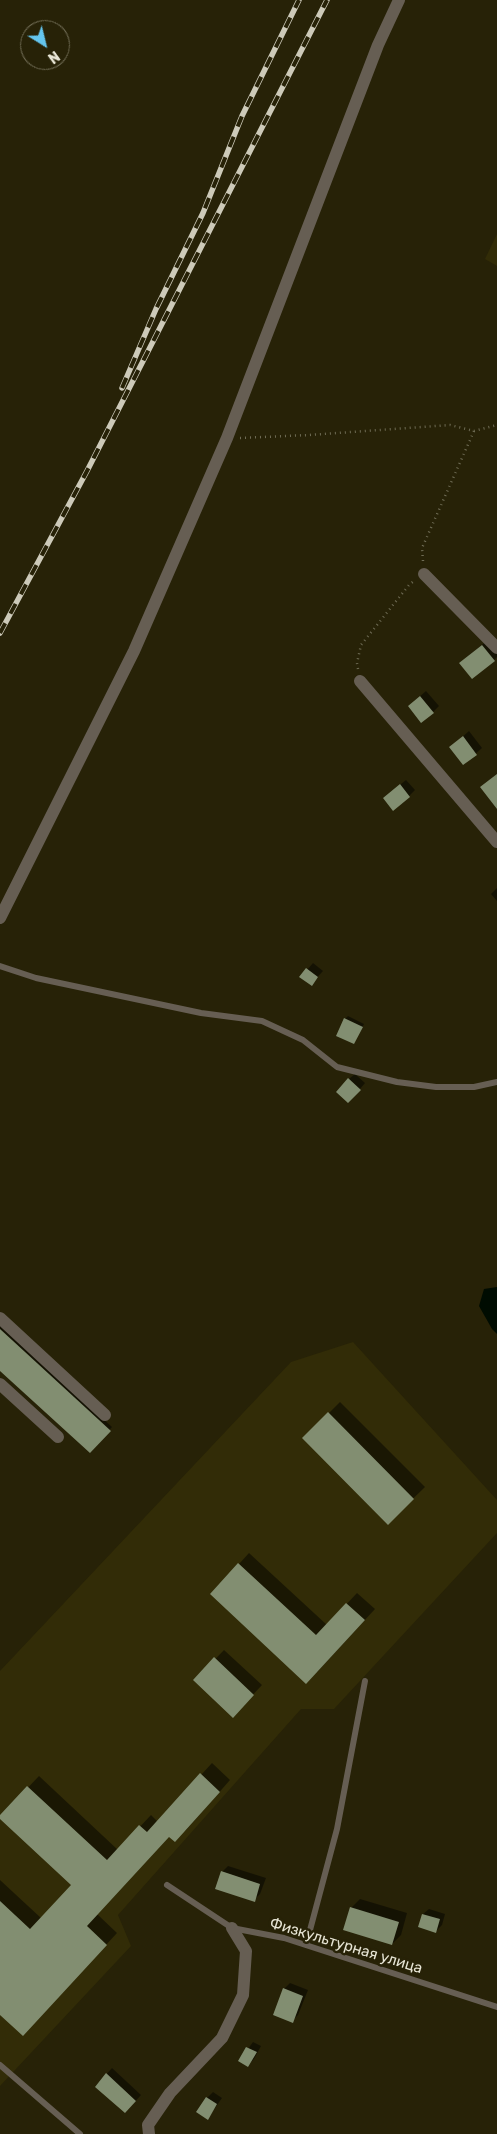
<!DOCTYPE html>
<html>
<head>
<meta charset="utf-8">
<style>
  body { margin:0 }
  #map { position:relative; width:497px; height:2134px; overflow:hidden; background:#272207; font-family:Rubik,sans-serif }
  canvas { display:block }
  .north { position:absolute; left:20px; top:20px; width:50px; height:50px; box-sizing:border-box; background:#272207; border:1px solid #747059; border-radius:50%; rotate:144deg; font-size:14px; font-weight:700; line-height:20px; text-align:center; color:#e7e5d5 }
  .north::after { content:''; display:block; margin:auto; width:18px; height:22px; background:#64c5ee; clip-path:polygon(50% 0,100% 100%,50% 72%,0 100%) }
</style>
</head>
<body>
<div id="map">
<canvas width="497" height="2134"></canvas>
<div class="north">N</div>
</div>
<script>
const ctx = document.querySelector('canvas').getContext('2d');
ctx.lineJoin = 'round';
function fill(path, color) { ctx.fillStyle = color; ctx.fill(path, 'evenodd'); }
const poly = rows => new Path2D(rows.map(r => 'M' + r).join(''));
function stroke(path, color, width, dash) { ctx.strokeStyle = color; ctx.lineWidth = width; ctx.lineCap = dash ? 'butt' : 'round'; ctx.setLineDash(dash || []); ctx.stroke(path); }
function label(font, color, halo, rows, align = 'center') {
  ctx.font = font + ' Rubik,sans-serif'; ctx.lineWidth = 5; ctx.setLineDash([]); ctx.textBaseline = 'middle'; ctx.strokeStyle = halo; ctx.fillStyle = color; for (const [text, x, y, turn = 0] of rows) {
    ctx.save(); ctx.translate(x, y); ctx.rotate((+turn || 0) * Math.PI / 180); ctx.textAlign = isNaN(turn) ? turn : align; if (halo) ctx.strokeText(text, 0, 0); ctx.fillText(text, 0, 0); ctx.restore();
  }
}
const built = poly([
  [497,234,497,266,485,259],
  [353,1342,497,1500,497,1533,334,1709,301,1709,118,1915,131,1946,0,2086,0,1671,291,1362]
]);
const water = poly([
  [497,1287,497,1334,492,1329,479,1306,484,1289]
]);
const shadow = poly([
  [488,640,497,651,497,657,494,660,467,657],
  [426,691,439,706,433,712,409,706],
  [469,731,482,748,464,764,451,747],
  [406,780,415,790,409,796,390,793],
  [497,888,497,901,491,894],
  [313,963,323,971,311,984,301,977],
  [348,1016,364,1024,354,1043,345,1019],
  [355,1074,365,1083,354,1096,349,1079],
  [0,1325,112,1427,90,1451,0,1370],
  [340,1402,425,1487,388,1523,304,1438],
  [249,1553,327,1625,357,1593,375,1609,317,1672,239,1564],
  [224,1650,262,1685,233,1716,195,1680],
  [212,1763,230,1780,186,1830,169,1836,97,1914,117,1933,34,2023,0,2008,0,1880,41,1918,73,1885,0,1817,39,1776,118,1850,151,1815,158,1822],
  [228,1866,266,1878,260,1894,254,1900,222,1872],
  [360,1899,407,1913,401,1935,392,1944,351,1908],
  [429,1909,445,1914,442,1925,436,1931,423,1914],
  [290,1983,308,1990,298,2015,292,2021,284,1989],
  [253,2042,261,2046,254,2059,248,2065,240,2060],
  [112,2068,141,2095,131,2106,96,2086],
  [213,2092,222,2098,208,2118,207,2098]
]);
const building = poly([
  [482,645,495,661,472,679,459,663],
  [420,696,434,713,421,723,408,706],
  [463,736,477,755,463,765,449,747],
  [497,774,497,809,480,787],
  [400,784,410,797,393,811,383,798],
  [306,968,318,977,312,986,299,977],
  [344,1018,363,1027,354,1044,336,1036],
  [348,1078,361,1090,348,1103,336,1092],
  [0,1329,111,1431,90,1453,0,1371],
  [328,1412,414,1499,388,1525,302,1438],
  [238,1563,316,1635,346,1603,365,1620,306,1684,210,1594],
  [214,1657,254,1695,233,1718,193,1680],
  [200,1773,220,1792,175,1842,169,1837,87,1926,107,1945,23,2036,0,2015,0,1901,30,1929,71,1885,0,1819,0,1815,27,1786,107,1860,139,1825,147,1832],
  [221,1871,260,1884,255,1902,215,1889],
  [350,1907,399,1922,392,1945,343,1930],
  [422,1914,440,1919,436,1933,418,1927],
  [283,1988,303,1996,293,2023,273,2015],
  [246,2047,257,2052,248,2067,238,2061],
  [106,2073,136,2101,125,2113,95,2087],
  [206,2097,217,2104,208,2120,196,2112]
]);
const path = poly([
  [240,438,309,435,450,425,474,431,497,425],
  [423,561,422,548,474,431],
  [358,669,357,663,361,645,409,585,414,581]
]);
const lane = poly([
  [0,966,36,978,201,1013,262,1021,303,1040,337,1067,397,1082,436,1087,474,1087,497,1082],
  [167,1885,232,1928,284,1938,497,2007],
  [306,1945,337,1829,365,1681],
  [0,2065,80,2134]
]);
const street = poly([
  [424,574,497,648],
  [360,681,497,842],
  [0,918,134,651,227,438,378,45,399,0],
  [0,1318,105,1415],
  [0,1384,58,1437],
  [149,2134,148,2125,170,2093,222,2038,243,1995,246,1951,232,1928]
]);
const rail = poly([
  [122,388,156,309,203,213,242,116,299,0],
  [0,633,87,471,327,0]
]);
const streetNames = [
  ["Физкультурная улица",346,1946,17]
];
fill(built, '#322c07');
fill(water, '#000c01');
fill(shadow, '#0007');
fill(building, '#828e71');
stroke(path, '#6f6c55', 2.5, [1, 4]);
stroke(lane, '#665e53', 6);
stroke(street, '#665e53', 12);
stroke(rail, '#cdcab9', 5.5);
stroke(rail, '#272207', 4, [11]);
label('15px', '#e7e5d5', '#272207', streetNames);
</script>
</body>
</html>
